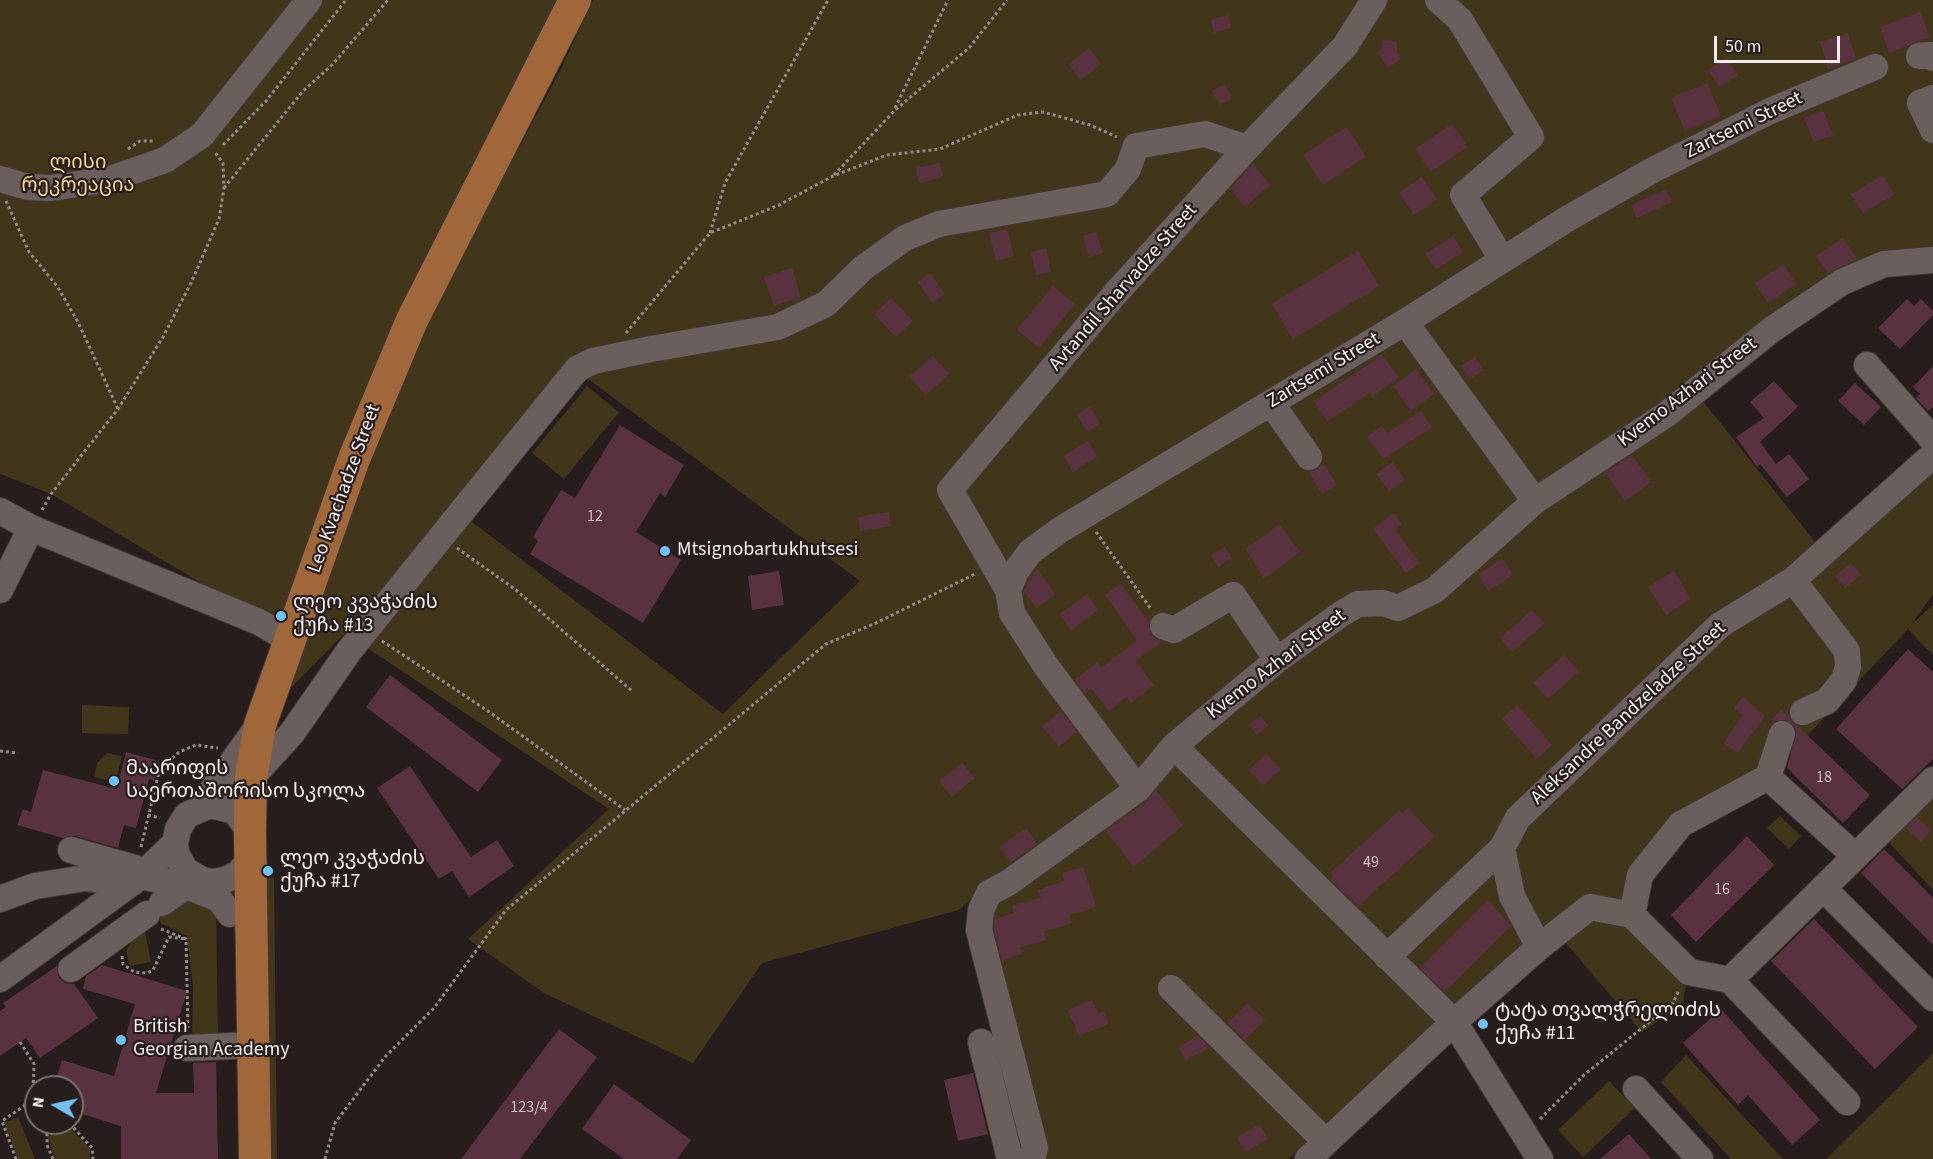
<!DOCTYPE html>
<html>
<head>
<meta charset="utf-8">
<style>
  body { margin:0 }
  #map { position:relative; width:1933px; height:1159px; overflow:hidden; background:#271d1c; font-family:"Source Sans 3",sans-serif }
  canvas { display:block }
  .north { position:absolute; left:24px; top:1075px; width:60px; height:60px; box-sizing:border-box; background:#271d1c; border:2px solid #79706f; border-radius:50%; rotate:279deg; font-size:16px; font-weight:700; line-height:24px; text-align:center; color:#f4edec }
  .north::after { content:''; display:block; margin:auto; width:21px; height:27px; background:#71c1f5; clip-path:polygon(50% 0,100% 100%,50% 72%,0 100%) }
  .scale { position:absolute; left:1714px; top:36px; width:126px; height:27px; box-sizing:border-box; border:3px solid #f4edec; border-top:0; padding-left:8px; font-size:18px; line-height:21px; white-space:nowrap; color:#f4edec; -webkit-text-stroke:4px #271d1c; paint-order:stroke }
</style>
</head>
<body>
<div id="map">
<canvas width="1933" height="1159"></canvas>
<div class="north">N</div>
<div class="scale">50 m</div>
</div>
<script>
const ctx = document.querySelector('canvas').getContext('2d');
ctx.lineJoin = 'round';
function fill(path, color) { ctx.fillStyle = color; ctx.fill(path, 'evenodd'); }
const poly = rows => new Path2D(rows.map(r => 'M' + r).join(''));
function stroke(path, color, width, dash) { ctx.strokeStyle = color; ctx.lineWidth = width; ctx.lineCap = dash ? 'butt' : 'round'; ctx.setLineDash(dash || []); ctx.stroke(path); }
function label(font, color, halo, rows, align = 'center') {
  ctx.font = font + ' "Source Sans 3","Noto Sans Georgian",sans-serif'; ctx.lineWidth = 4.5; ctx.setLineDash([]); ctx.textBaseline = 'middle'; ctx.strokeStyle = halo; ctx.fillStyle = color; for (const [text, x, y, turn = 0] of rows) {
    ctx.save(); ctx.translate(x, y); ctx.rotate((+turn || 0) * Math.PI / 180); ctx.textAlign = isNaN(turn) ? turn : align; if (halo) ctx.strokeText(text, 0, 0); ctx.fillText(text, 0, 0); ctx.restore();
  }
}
const green = poly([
  [0,0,563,0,287,613,257,616,51,494,0,474],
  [593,0,1933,0,1933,260,1884,264,1695,391,1824,553,1933,455,1933,594,1911,625,1933,605,1933,655,1908,629,1768,777,1681,824,1632,915,1689,972,1682,1005,1642,1032,1557,933,1383,1076,1288,1159,1043,1159,983,928,991,880,959,910,762,963,693,1063,544,993,468,939,609,809,345,633,278,701,414,345,560,71],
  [587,378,860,581,723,714,471,521],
  [587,386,619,412,564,479,532,453],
  [82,705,129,707,128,734,82,733],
  [107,753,122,756,116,782,94,777,97,763],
  [1933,792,1933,890,1884,837],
  [1780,816,1801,836,1789,849,1767,828],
  [274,877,277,1159,264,1159,262,879],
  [186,894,216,906,218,1041,192,1044,193,987,187,936,160,923,161,914],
  [145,932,151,962,130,966,126,951,132,941],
  [1933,1053,1933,1159,1826,1159],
  [1686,1055,1783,1159,1731,1159,1661,1082],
  [1609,1081,1635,1108,1583,1157,1558,1130],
  [18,1117,35,1159,18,1159,4,1123],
  [59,1126,68,1127,90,1148,90,1159,55,1159,48,1138,55,1128]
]);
const building = poly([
  [1920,12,1930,37,1889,53,1880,27],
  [1228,15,1232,28,1214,33,1211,20],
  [1848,33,1856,59,1828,68,1820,42],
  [1382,40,1397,41,1397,52,1401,59,1388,68,1377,52,1382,49],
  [1089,48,1101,64,1081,80,1068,64],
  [1727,58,1738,75,1719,87,1708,70],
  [1707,83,1721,116,1685,131,1671,98],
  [1225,84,1232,98,1220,105,1212,91],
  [1823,110,1833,135,1814,142,1804,118],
  [1452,124,1468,147,1431,172,1415,149],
  [1347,127,1366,157,1323,185,1303,155],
  [940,163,943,177,919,183,916,168],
  [1253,164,1270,185,1245,207,1230,189],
  [1883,175,1894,195,1863,213,1851,194],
  [1422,177,1437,200,1414,215,1399,192],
  [1666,189,1672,202,1637,218,1631,205],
  [1007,229,1014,256,996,261,989,233],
  [1096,232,1103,253,1089,257,1083,236],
  [1453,236,1463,252,1436,270,1425,254],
  [1843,238,1857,259,1828,273,1816,256],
  [1046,248,1051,272,1036,275,1031,252],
  [1358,251,1379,286,1293,339,1272,304],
  [1783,264,1796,284,1768,303,1755,283],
  [792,268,801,297,774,306,764,277],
  [930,273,945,294,932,303,918,282],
  [1053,286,1075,304,1039,348,1017,330],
  [891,298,913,321,896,337,874,314],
  [1907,299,1914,306,1921,299,1933,311,1933,315,1900,349,1878,328],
  [1382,355,1399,378,1372,396,1370,393,1327,421,1314,401],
  [933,356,949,374,926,395,909,377],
  [1475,357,1484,370,1470,379,1461,366],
  [1933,366,1933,407,1928,411,1916,398,1920,394,1913,387],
  [1416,369,1434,394,1411,411,1393,386],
  [1774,381,1798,407,1760,442,1776,464,1789,454,1809,479,1787,497,1760,464,1757,467,1736,437,1764,418,1750,402],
  [1855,383,1881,407,1864,425,1838,401],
  [1090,406,1100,424,1087,432,1077,414],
  [1421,411,1432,428,1383,459,1367,437,1382,426,1387,433],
  [620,425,684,465,665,497,660,493,636,532,681,560,643,623,530,554,538,541,533,537,561,490,575,498],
  [1088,441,1097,457,1073,472,1064,456],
  [1632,455,1651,482,1625,501,1605,473],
  [1392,462,1405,480,1389,491,1376,474],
  [1324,464,1337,485,1322,494,1309,473],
  [889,512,891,526,860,531,858,517],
  [1394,513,1402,524,1395,530,1420,563,1406,573,1373,529],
  [1279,524,1300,552,1264,579,1246,549],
  [1225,547,1232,558,1218,567,1211,556],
  [1503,559,1513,575,1488,591,1478,574],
  [1851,563,1861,575,1845,588,1835,576],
  [1037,568,1055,595,1036,608,1024,591],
  [779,571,784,605,752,610,748,576],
  [1674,571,1691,599,1666,615,1648,587],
  [1121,584,1149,623,1151,635,1162,642,1135,661,1154,685,1131,703,1127,697,1109,711,1091,688,1085,693,1075,680,1097,662,1101,668,1137,640,1105,595],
  [1087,594,1098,610,1071,630,1059,614],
  [1532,610,1544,624,1512,652,1500,638],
  [1908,649,1933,672,1933,759,1902,789,1836,729],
  [1564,655,1579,671,1548,699,1533,683],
  [390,675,502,760,478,792,366,707],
  [1743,697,1765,716,1738,753,1724,743,1743,715,1734,708],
  [1517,705,1552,745,1537,759,1502,719],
  [1781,710,1870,795,1843,823,1787,768,1797,731,1787,720,1770,721],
  [1061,711,1077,732,1059,747,1042,726],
  [1261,716,1268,726,1257,735,1249,724],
  [126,752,159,761,154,780,149,779,136,828,124,825,118,848,75,836,63,838,17,825,23,809,31,812,43,770,117,789],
  [1266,754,1281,769,1263,785,1249,770],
  [962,763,975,778,952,797,939,781],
  [410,766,471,857,497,840,514,866,469,897,452,871,439,879,377,788],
  [1156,790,1183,825,1134,867,1106,831,1147,801],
  [1408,808,1435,836,1358,906,1330,879,1333,876,1330,873,1399,811,1402,814],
  [1917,817,1931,831,1921,842,1906,828],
  [1026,828,1037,844,1011,862,1000,847],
  [1747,836,1774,865,1696,942,1671,915],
  [1884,849,1933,898,1933,945,1861,873],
  [1083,867,1096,907,1069,915,1072,923,1044,932,1046,940,1020,948,1022,954,1002,961,994,929,995,919,1014,913,1012,906,1041,898,1038,890,1064,881,1062,873],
  [1488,900,1511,926,1445,992,1420,968],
  [1814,919,1918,1027,1875,1069,1771,961],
  [102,965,187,991,156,1093,194,1093,193,1063,216,1062,218,1159,121,1159,121,1126,72,1111,72,1087,54,1087,62,1060,114,1076,135,1004,83,989,86,976],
  [57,966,59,978,65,983,74,984,98,1018,40,1058,26,1038,0,1056,0,1011,6,1007,3,1003],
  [1092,1000,1098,1013,1104,1011,1109,1024,1079,1036,1068,1010],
  [1247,1003,1265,1020,1245,1040,1228,1023],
  [1721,1009,1820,1120,1792,1145,1748,1095,1738,1105,1683,1043],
  [559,1029,597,1057,520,1159,461,1159],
  [1198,1036,1209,1048,1186,1060,1178,1047],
  [973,1073,988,1134,958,1141,944,1080],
  [614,1084,691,1140,677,1159,624,1159,582,1129],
  [1260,1124,1268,1139,1245,1152,1237,1137],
  [1629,1134,1651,1159,1600,1159]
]);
const path = poly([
  [895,108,948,0],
  [223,145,266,101,346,0],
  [128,149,140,141,155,141],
  [834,175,895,110,969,48,1007,0],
  [224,188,303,91,332,65,388,0],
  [6,201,29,252,57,286,78,322,118,409],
  [710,233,725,183,828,0],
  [626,333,710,233,779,205,833,176,887,155,940,149,1018,115,1043,112,1090,125,1117,137],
  [42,510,51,494,118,409,163,337,191,283,219,219,224,188,223,163,214,151],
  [1096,532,1151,609],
  [457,548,516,590,632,691],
  [382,641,488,711,625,810],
  [0,751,18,753],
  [148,815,160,818],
  [141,847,158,776,166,764,179,752,196,745,218,748],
  [161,929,186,939,188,1028],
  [122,956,123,964,134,972,147,973,153,970,169,937,186,939],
  [20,1042,34,1064,33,1091,36,1100],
  [1540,1119,1584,1075,1673,1003,1679,990],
  [44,1123,47,1131],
  [16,1159,2,1121,24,1106,33,1091],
  [53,1159,47,1145,47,1131,53,1125,70,1124,92,1148,93,1159],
  [325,1159,335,1123,385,1057,434,1008,506,910,826,644,876,623,975,574]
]);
const minor = poly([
  [1438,0,1460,20,1531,137,1463,195,1502,259],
  [1919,56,1930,55,1933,58],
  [1933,98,1920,103,1933,130],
  [0,179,28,187,51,188,110,179,165,160,202,135,309,0],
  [1405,322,1535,501],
  [1867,365,1933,440],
  [1271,403,1309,457],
  [0,511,31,528,259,622,290,640],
  [1793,580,1847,651,1848,667,1844,680,1827,701,1803,712],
  [0,590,31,528],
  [1008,590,950,490,1115,294,1247,148,1345,46,1374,0],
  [1163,626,1174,630,1233,595,1277,660],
  [1174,746,1454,1022,1540,1159],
  [1768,777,1782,734],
  [251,778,292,733,349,651,577,369,593,361,651,349,778,327,826,304,863,268,905,238,939,224,1107,194,1128,169,1136,146,1205,134,1247,148],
  [1138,789,1046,666,1012,613,1008,590,1016,571,1030,552,1060,530,1405,322,1567,219,1653,170,1770,111,1875,67],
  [201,806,259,725],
  [250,832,235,811,210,805,187,815,178,829,175,843,176,853,185,870,202,880,212,882,225,880,238,874,247,863,252,850],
  [71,850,145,871],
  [141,876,186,886,219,899,230,914],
  [1823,888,1933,998],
  [0,899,35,886,86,878,132,883],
  [162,903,186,886,196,884],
  [1632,915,1640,875,1681,824,1768,777,1855,856],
  [1539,947,1512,896,1502,848,1518,818,1720,625,1793,580,1933,455],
  [1387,957,1502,848],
  [71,969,147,914],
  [0,979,141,876,175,843],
  [1730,980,1933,780],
  [1730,980,1847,1102],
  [1171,988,1326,1142],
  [981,1042,1010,1159],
  [187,1048,252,1045],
  [1636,1089,1700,1159],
  [1032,1159,1035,1148,979,930,981,910,989,893,1008,883,1138,789,1174,746,1277,660,1341,614,1358,604,1383,603,1398,608,1435,590,1535,501,1667,414,1771,330,1842,282,1884,264,1933,260],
  [1308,1159,1454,1022,1539,947,1590,907,1632,915,1689,972,1730,980]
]);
const major = poly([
  [255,1159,250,832,251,778,260,725,354,459,412,320,575,0]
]);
const markers = [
  [665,551,6,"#71c1f5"],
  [281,616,6,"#71c1f5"],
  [114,781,6,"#71c1f5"],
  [268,871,6,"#71c1f5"],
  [1483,1024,6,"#71c1f5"],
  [121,1040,6,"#71c1f5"]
];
const numberNames = [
  ["12",595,517],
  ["18",1824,778],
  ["49",1371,863],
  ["16",1722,890],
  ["123/4",529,1108]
];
const streetNames = [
  ["Zartsemi Street",1744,126,-26],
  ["Avtandil Sharvadze Street",1124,288,-49],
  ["Zartsemi Street",1324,371,-31],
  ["Kvemo Azhari Street",1688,393,-37],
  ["Leo Kvachadze Street",345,489,-70],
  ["Kvemo Azhari Street",1277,665,-37],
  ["Aleksandre Bandzeladze Street",1629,714,-43]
];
const parkNames = [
  ["ლისი",78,164],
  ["რეკრეაცია",78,187]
];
const poiNames = [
  ["Mtsignobartukhutsesi",677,551],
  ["ლეო კვაჭაძის",293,604],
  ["ქუჩა #13",293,627],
  ["მაარიფის",126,770],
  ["საერთაშორისო სკოლა",126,793],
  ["ლეო კვაჭაძის",280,860],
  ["ქუჩა #17",280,883],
  ["ტატა თვალჭრელიძის",1495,1012],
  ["ქუჩა #11",1495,1035],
  ["British",133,1028],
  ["Georgian Academy",133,1051]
];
fill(green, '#42361a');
fill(building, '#593240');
stroke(minor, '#423a39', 28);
stroke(major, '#423a39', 34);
stroke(path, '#928a89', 3, [3, 3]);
stroke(minor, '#6b5f5d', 26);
stroke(major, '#a0683a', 32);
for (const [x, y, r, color] of markers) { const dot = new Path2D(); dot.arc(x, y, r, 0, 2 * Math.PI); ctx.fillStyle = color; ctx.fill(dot); stroke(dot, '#271d1c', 2); }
label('16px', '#cdbec1', null, numberNames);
label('20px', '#f4edec', '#271d1c', streetNames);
label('20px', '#f2d593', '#271d1c', parkNames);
label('20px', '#f4edec', '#271d1c', poiNames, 'left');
</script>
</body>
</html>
